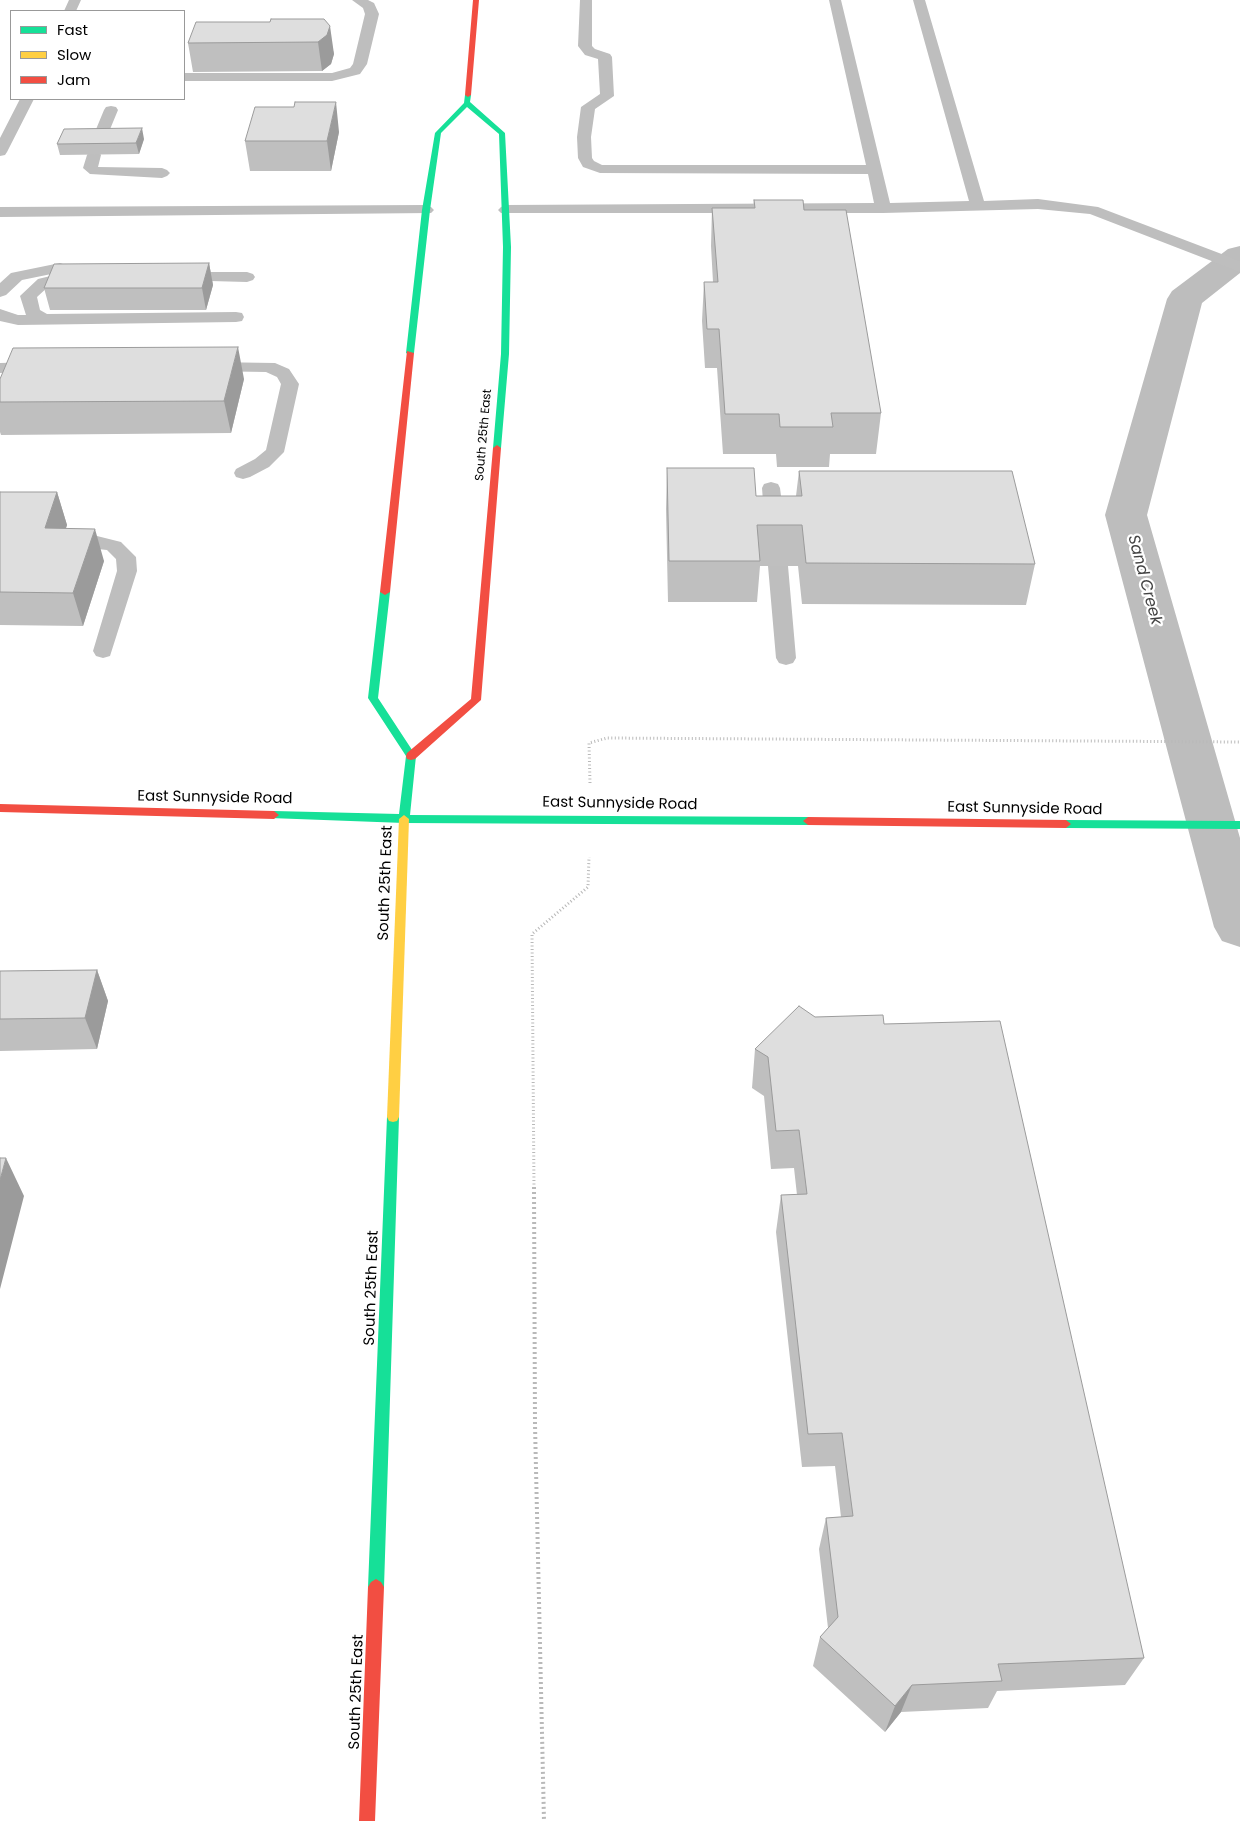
<!DOCTYPE html>
<html>
<head>
<meta charset="utf-8">
<style>
  body { margin:0 }
  #map { position:relative; width:1240px; height:1821px; overflow:hidden; background:#fff; font-family:Poppins,sans-serif }
  canvas { display:block }
  .legend { position:absolute; left:10px; top:10px; width:175px; height:90px; box-sizing:border-box; background:#fff; border:1px solid #999; margin:0; padding:6px 9px; list-style:none; font-size:15px; color:#000 }
  .legend li { display:flex; align-items:center; gap:10px; height:25px }
  .legend b { width:25px; border:1px solid #999 }
</style>
</head>
<body>
<div id="map">
<canvas width="1240" height="1821"></canvas>
<ul class="legend">
<li><b style="height:6px;background:#16e098"></b>Fast</li>
<li><b style="height:6px;background:#ffcf43"></b>Slow</li>
<li><b style="height:6px;background:#f24e42"></b>Jam</li>
</ul>
</div>
<script>
const ctx = document.querySelector('canvas').getContext('2d');
ctx.lineJoin = 'round';
const poly = rows => new Path2D(rows.map(r => 'M' + r).join(''));
function fill(path, color) { ctx.fillStyle = color; ctx.fill(path, 'evenodd'); }
function stroke(path, color, width, dash) { ctx.strokeStyle = color; ctx.lineWidth = width; ctx.lineCap = dash ? 'butt' : 'round'; ctx.setLineDash(dash || []); ctx.stroke(path); }
function label(font, color, halo, rows, align = 'center') {
  ctx.font = font + ' Poppins,sans-serif'; ctx.lineWidth = 4.5; ctx.setLineDash([]); ctx.textBaseline = 'middle'; ctx.strokeStyle = halo; ctx.fillStyle = color; for (const [text, x, y, turn = 0] of rows) {
    ctx.save(); ctx.translate(x, y); ctx.rotate((+turn || 0) * Math.PI / 180); ctx.textAlign = isNaN(turn) ? turn : align; if (halo) ctx.strokeText(text, 0, 0); ctx.fillText(text, 0, 0); ctx.restore();
  }
}
const canal = poly([
  [1240,246,1240,273,1202,303,1147,515,1240,838,1240,947,1222,941,1214,927,1105,515,1167,299,1172,291,1228,249,1240,246]
]);
const pathFar1 = poly([
  [590,783,589,743,607,738,1240,742],
  [534,1188,532,934,588,887,589,857]
]);
const path = poly([
  [534,1187,535,1425,544,1821]
]);
const lane = poly([
  [69,0,81,0,76,11,64,11,69,0],
  [352,0,368,0,374,3,379,14,367,64,360,74,332,81,184,81,184,73,332,73,350,68,353,64,365,14,363,8,352,0],
  [580,0,592,0,592,46,595,49,610,54,612,57,614,96,595,109,591,137,592,158,594,161,602,165,866,165,829,0,841,0,890,203,969,201,913,0,925,0,984,201,1038,199,1098,207,1240,261,1240,272,1090,214,1038,209,883,213,501,213,498,210,501,207,506,205,874,203,868,174,600,173,583,167,578,158,577,137,581,107,600,94,598,59,585,55,578,46,580,0],
  [20,99,34,99,7,152,5,155,0,156,0,138,20,99],
  [111,106,116,107,118,110,106,139,104,142,99,143,94,142,92,139,104,110,106,107,111,106],
  [94,151,99,152,101,155,98,167,162,168,167,170,170,173,167,176,162,178,90,174,83,168,87,155,89,152,94,151],
  [426,205,431,207,434,210,431,213,0,217,0,207,426,205],
  [60,263,66,265,68,268,66,271,22,280,6,295,0,297,0,283,11,273,60,263],
  [67,272,84,274,86,277,84,280,78,282,49,286,37,297,40,310,47,314,236,312,242,313,244,317,242,321,236,322,18,325,0,321,0,309,18,315,26,315,20,296,38,279,67,272],
  [179,272,247,272,253,274,255,277,253,280,247,282,173,280,171,277,173,274,179,272],
  [36,362,42,363,45,367,42,371,0,373,0,363,36,362],
  [210,362,275,363,289,369,299,384,284,452,269,467,250,477,243,479,236,477,234,473,236,469,255,459,266,450,281,384,277,377,266,372,204,371,201,367,204,363,210,362],
  [771,482,778,484,780,488,785,528,782,532,775,534,768,532,765,528,762,488,764,484,771,482],
  [68,535,97,536,121,542,136,557,137,571,110,656,103,658,96,656,93,651,117,571,116,559,107,550,61,545,58,541,61,537,68,535],
  [778,560,785,562,788,566,796,658,793,663,786,665,779,663,776,658,768,566,771,562,778,560]
]);
const fast = poly([
  [468,93,471,95,470,102,505,133,511,247,509,354,501,448,497,451,493,448,501,354,503,247,499,134,467,107,441,133,430,210,414,353,410,355,406,353,422,210,435,133,464,103,465,95,468,93],
  [385,589,390,592,378,698,416,756,410,815,808,817,813,821,808,825,404,823,270,818,269,815,270,812,274,811,399,814,406,756,368,698,380,592,385,589],
  [1066,820,1240,821,1240,829,1066,828,1061,824,1066,820],
  [393,1112,397,1113,399,1117,384,1587,381,1592,376,1595,371,1592,368,1587,387,1117,389,1113,393,1112]
]);
const slow = poly([
  [404,815,409,819,399,1117,397,1121,393,1122,389,1121,387,1117,399,819,404,815]
]);
const jam = poly([
  [473,0,479,0,471,95,468,97,465,95,473,0],
  [407,351,414,353,390,592,385,595,380,592,407,351],
  [497,445,501,448,481,700,415,759,411,760,407,759,406,756,407,753,471,699,493,448,497,445],
  [0,804,274,811,279,815,274,819,0,812,0,804],
  [808,817,1066,820,1071,824,1066,828,808,825,803,821,808,817],
  [376,1579,381,1582,384,1587,375,1821,359,1821,368,1587,371,1582,376,1579]
]);
const wall = poly([
  [324,19,334,54,331,64,322,71,193,72,188,43,270,22],
  [339,132,331,171,250,171,245,141],
  [144,139,139,154,60,155,57,144],
  [754,200,804,210,881,413,876,454,830,454,829,467,777,467,776,454,723,454,717,368,705,368,702,321,704,282,713,282,711,246,712,208,753,208],
  [209,263,213,285,206,310,50,310,44,288],
  [0,379,244,379,231,433,1,435,0,432],
  [667,468,756,496,796,496,799,471,1035,564,1026,605,802,604,798,566,760,566,757,602,668,602,666,509],
  [0,492,57,492,67,525,66,528,104,561,83,626,0,625],
  [97,970,108,1001,97,1049,0,1051,0,971],
  [815,1017,884,1024,1144,1658,1125,1685,997,1691,988,1708,901,1712,885,1732,813,1666,820,1637,828,1628,819,1549,826,1518,841,1517,835,1466,802,1467,776,1232,781,1195,797,1195,794,1168,771,1169,764,1096,752,1088,755,1049]
]);
const shadedWall = poly([
  [330,26,334,54,331,64,322,71,318,42],
  [336,102,339,132,331,171,327,141],
  [142,128,144,139,139,154,136,143],
  [209,263,213,285,206,310,202,288],
  [238,347,244,379,231,433,224,401],
  [57,492,67,525,55,561,45,528],
  [95,529,104,561,83,626,73,593],
  [97,970,108,1001,97,1049,85,1018],
  [6,1158,24,1196,0,1289,0,1180],
  [912,1685,901,1712,885,1732,895,1706]
]);
const building = poly([
  [271,19,324,19,330,26,327,35,318,42,188,43,196,22,270,22,271,19],
  [295,102,336,102,327,141,245,141,255,107,294,107,295,102],
  [142,128,136,143,57,144,64,129,142,128],
  [754,200,803,200,804,210,846,210,881,413,831,413,833,427,780,427,779,414,725,414,719,329,707,329,704,282,718,282,712,208,755,208,754,200],
  [209,263,202,288,44,288,54,264,209,263],
  [238,347,224,401,0,402,0,379,13,348,238,347],
  [667,468,754,468,756,496,802,496,799,471,1012,471,1035,564,806,563,802,525,757,525,760,561,669,561,667,468],
  [0,492,57,492,45,528,95,529,73,593,0,592,0,492],
  [97,970,85,1018,0,1019,0,971,97,970],
  [799,1006,815,1017,883,1015,884,1024,1000,1021,1144,1658,998,1664,1002,1681,912,1685,895,1706,820,1637,838,1617,826,1518,853,1516,842,1433,808,1434,781,1195,807,1194,799,1130,776,1131,768,1057,755,1049,799,1006],
  [0,1158,6,1158,0,1180,0,1158]
]);
const farStreetnames = [
  ["South 25th East",484,435,-85]
];
const streetNames = [
  ["East Sunnyside Road",215,798,1],
  ["East Sunnyside Road",620,804,1],
  ["East Sunnyside Road",1025,809,1],
  ["South 25th East",386,883,-88],
  ["South 25th East",372,1288,-88],
  ["South 25th East",357,1692,-88]
];
const waterNames = [
  ["Sand Creek",1144,580,75]
];
fill(canal, '#bdbdbd');
stroke(pathFar1, '#b9b9b9', 3, [1, 2.5]);
stroke(path, '#b9b9b9', 4, [2, 3]);
fill(lane, '#bebebe');
fill(fast, '#16e098');
fill(slow, '#ffcf43');
fill(jam, '#f24e42');
fill(wall, '#bfbfbf');
fill(shadedWall, '#9b9b9b');
fill(building, '#dedede');
stroke(building, '#9b9b9b', 1);
label('12px', '#000', '#fff', farStreetnames);
label('15px', '#000', '#fff', streetNames);
label('italic 16px', '#424242', '#fff', waterNames);
</script>
</body>
</html>
